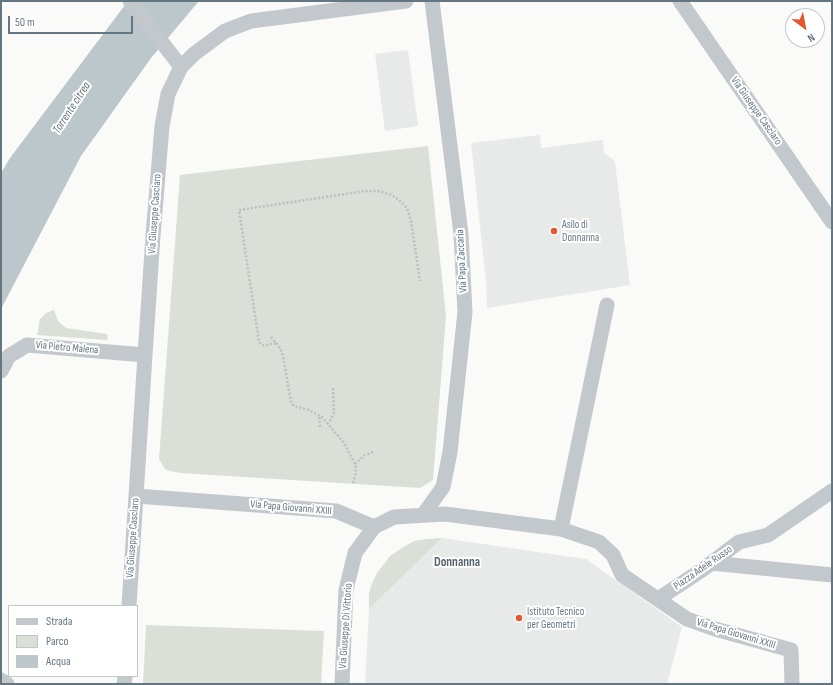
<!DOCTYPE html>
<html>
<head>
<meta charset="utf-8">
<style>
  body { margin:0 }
  #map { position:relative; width:833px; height:685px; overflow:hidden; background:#fafaf8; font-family:"Sofia Sans Condensed",sans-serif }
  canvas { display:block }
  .frame { position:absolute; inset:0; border:2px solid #657683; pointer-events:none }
  .legend { position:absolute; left:8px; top:605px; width:130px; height:72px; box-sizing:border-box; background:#fff; border:1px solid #c1c8cd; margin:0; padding:5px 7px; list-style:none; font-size:12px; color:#657683 }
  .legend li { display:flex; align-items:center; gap:8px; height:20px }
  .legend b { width:20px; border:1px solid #c1c8cd }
  .north { position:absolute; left:785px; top:8px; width:40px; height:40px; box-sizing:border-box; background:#fff; border:1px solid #c1c8cd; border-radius:50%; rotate:148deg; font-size:11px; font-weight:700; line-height:16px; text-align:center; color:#657683 }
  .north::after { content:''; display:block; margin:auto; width:14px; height:18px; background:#e4572e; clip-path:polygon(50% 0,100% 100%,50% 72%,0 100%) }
  .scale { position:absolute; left:8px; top:16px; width:125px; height:18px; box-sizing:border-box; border:2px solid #657683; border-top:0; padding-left:5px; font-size:12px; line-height:14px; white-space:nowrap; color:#657683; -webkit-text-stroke:3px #fff; paint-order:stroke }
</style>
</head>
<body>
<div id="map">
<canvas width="833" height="685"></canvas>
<div class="frame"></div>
<ul class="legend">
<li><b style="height:5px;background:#c3c8cc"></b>Strada</li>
<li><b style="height:11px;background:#dadfd7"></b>Parco</li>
<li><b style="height:11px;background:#bbc7cb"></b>Acqua</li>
</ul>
<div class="north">N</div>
<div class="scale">50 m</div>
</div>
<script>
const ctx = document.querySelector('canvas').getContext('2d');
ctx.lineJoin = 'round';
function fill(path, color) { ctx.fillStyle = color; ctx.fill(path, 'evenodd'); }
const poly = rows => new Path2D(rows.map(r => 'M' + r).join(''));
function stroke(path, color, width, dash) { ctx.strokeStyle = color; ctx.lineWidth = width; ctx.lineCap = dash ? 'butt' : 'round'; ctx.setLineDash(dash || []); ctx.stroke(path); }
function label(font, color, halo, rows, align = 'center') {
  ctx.font = font + ' "Sofia Sans Condensed",sans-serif'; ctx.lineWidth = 4; ctx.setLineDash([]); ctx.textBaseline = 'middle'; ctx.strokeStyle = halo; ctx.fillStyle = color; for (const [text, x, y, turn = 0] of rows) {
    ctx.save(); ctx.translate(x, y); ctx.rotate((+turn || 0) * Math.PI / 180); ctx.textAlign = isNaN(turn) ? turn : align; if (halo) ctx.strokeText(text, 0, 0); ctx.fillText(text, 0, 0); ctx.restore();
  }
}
const built = poly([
  [408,50,418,126,385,131,375,54],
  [540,135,541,148,603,140,604,153,615,161,630,285,487,308,486,281,471,143],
  [442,538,586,559,682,627,667,684,365,684,369,609]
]);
const green = poly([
  [428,146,446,316,433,480,420,488,180,473,170,471,165,469,159,459,180,175],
  [54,310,58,321,66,328,107,334,108,340,37,335,40,319,46,313],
  [442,538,369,609,369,594,371,586,377,573,390,556,402,548,414,541,427,539],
  [146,625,324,631,321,684,143,684]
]);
const water = poly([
  [128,1,199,1,151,58,81,156,1,309,1,173,10,158]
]);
const path = poly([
  [271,337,280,348,283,356,291,402,294,406,309,410,323,418,344,443,355,464,356,473,353,484],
  [276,343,267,345,262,345,259,342,239,210,365,191,378,191,392,195,401,202,407,208,411,221,420,281],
  [319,417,320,427],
  [327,424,330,421,334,413,333,388],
  [355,464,365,455,374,452]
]);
const street = poly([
  [130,1,181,67],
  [680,1,832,222],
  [1,371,9,356,27,345,145,355],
  [136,496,336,511,374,527,394,517,445,514,561,529,599,542,613,555,622,575,687,619,715,629,791,650,792,684],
  [423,515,443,487,450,452,465,312,461,234,432,1],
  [561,529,607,305],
  [711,563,832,575],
  [658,599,702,570,739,542,768,535,832,491],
  [129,606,145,355,153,236,162,126,168,94,181,67,194,54,225,31,251,21,406,1],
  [1,680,7,684],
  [124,684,125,676],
  [342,684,346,590,355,553,374,527]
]);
const markers = [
  [554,231,4,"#e4572e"],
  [519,618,4,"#e4572e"]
];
const streetNames = [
  ["Via Giuseppe Casciaro",756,111,55],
  ["Via Giuseppe Casciaro",155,214,-86],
  ["Via Papa Zaccaria",462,261,-93],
  ["Via Pietro Malena",67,348,5],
  ["Via Papa Giovanni XXIII",291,508,5],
  ["Via Giuseppe Casciaro",133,538,-86],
  ["Piazza Adele Russo",703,568,-35],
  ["Via Giuseppe Di Vittorio",346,626,-86],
  ["Via Papa Giovanni XXIII",736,634,17]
];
const poiNames = [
  ["Asilo di",562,225],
  ["Donnanna",562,238],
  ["Istituto Tecnico",527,612],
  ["per Geometri",527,625]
];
const waterNames = [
  ["Torrente citrea",72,108,-57]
];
const quarterNames = [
  ["Donnanna",457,563]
];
fill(built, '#e8e9e9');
fill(green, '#dadfd7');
fill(water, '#bbc7cb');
stroke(path, '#bbbfc2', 2.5, [2, 2]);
stroke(street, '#c3c8cc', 15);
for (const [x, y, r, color] of markers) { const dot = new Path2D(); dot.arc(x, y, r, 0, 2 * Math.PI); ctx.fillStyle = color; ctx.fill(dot); stroke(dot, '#fff', 1.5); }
label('11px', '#657683', '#fff', streetNames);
label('11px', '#657683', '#fff', poiNames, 'left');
label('italic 12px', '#60757c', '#fff', waterNames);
label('bold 13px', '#57646e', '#fff', quarterNames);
</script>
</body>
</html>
